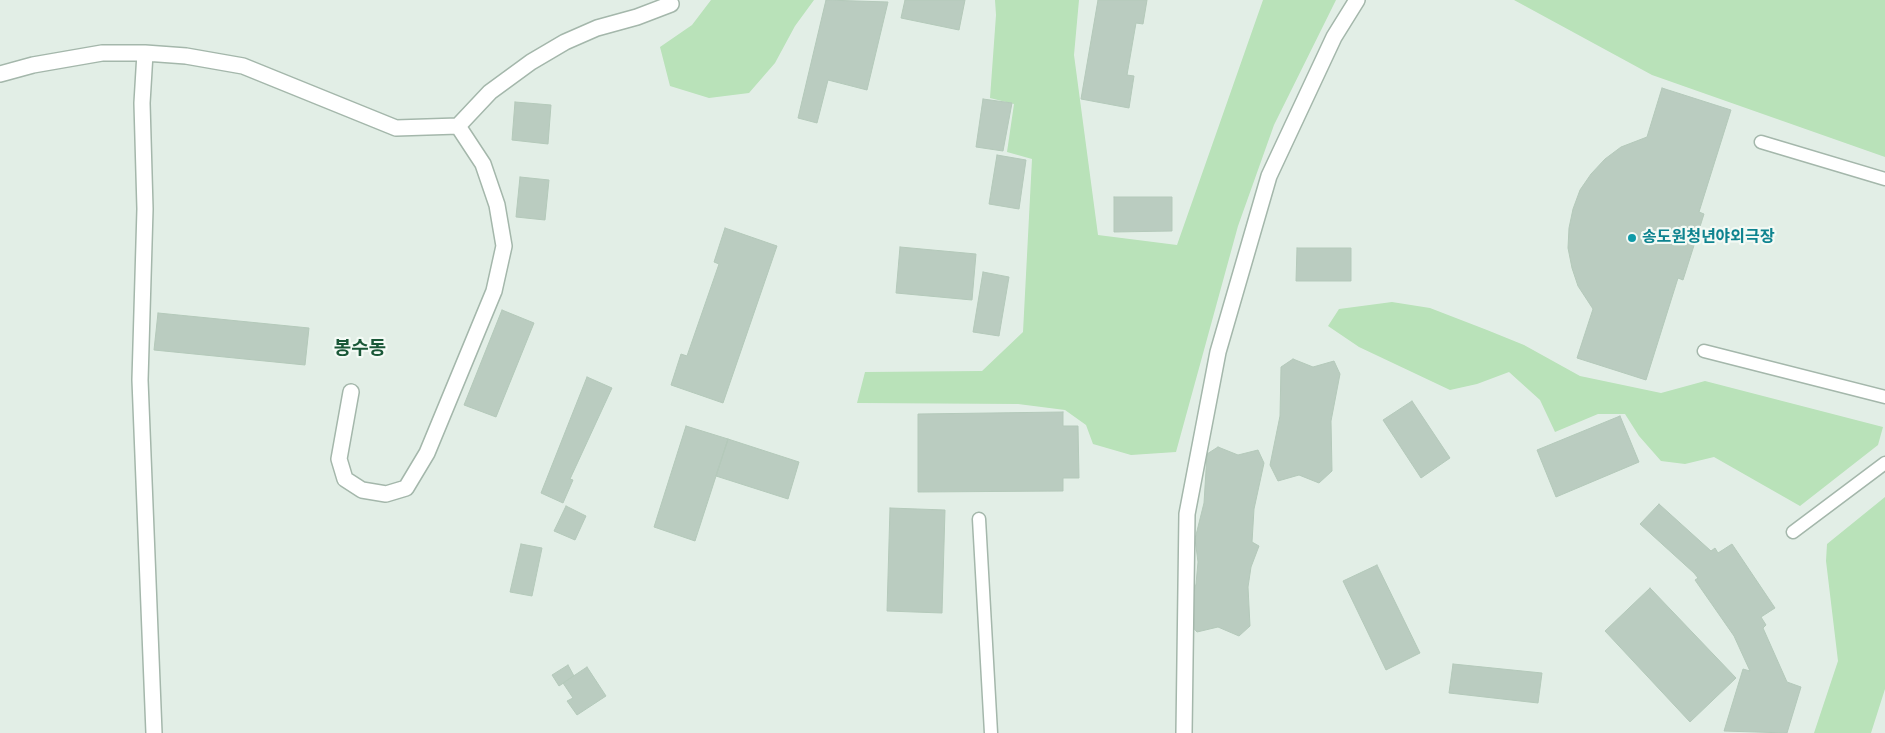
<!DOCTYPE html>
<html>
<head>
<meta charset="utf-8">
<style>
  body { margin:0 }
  canvas { display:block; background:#e2eee6 }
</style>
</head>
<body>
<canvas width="1885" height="733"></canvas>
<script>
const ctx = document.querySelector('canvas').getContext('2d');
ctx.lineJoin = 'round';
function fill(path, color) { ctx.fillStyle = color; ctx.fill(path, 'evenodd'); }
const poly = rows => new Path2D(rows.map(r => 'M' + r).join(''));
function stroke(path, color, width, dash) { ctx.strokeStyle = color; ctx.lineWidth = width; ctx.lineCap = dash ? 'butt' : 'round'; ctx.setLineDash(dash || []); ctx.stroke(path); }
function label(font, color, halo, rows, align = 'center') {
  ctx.font = font + ' "DejaVu Sans","Noto Sans KR",sans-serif'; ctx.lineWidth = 4.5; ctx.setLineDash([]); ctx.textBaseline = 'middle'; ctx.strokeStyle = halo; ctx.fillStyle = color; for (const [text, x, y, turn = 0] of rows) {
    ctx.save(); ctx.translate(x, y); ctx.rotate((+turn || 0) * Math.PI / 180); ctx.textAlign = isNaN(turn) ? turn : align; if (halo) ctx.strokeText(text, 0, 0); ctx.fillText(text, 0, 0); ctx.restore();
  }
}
const green = poly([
  [711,0,814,0,795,26,775,63,749,93,709,98,670,86,660,47,692,25],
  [995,0,1079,0,1074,55,1098,235,1177,245,1263,0,1336,0,1274,125,1238,226,1176,452,1131,455,1093,444,1086,425,1065,410,1018,404,857,403,865,372,982,371,1023,332,1032,159,1007,152,1014,104,990,98,996,15],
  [1514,0,1885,0,1885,157,1652,75],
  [1392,302,1430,308,1487,330,1524,345,1580,376,1661,393,1705,381,1883,427,1878,445,1800,506,1714,457,1685,464,1661,461,1639,436,1625,414,1598,414,1555,432,1540,400,1509,372,1477,384,1450,390,1359,347,1328,326,1339,309],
  [1885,497,1885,689,1871,733,1814,733,1838,661,1826,561,1827,544]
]);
const building = poly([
  [826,0,888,2,867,90,828,80,817,123,798,118,826,0],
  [905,0,965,0,959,30,901,18,905,0],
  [1098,0,1147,0,1143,24,1136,23,1127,75,1134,76,1129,108,1081,99,1098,0],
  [1662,88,1731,110,1699,212,1704,214,1683,280,1678,278,1646,380,1577,358,1593,309,1578,286,1572,268,1568,248,1569,228,1573,209,1580,190,1591,174,1605,159,1621,147,1647,137,1662,88],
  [983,99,1012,103,1003,151,976,147,983,99],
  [515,102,551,105,548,144,512,140,515,102],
  [997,155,1026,160,1019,209,989,204,997,155],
  [520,177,549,180,545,220,516,217,520,177],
  [1114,197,1172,197,1172,231,1114,232,1114,197],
  [725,228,777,246,723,403,671,385,681,354,687,356,719,264,714,262,725,228],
  [900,247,976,254,972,300,896,293,900,247],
  [1297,248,1351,248,1351,281,1296,281,1297,248],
  [983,272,1009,277,999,336,973,332,983,272],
  [502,310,534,323,496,417,464,405,502,310],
  [158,313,309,328,305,365,154,350,158,313],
  [1293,359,1313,367,1334,361,1340,374,1331,421,1332,471,1319,483,1299,475,1278,481,1270,465,1280,416,1281,367,1293,359],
  [587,377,612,388,570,479,573,480,563,503,541,493,587,377],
  [1412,401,1450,458,1421,478,1383,420,1412,401],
  [1063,412,1063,426,1078,426,1079,478,1063,478,1063,491,918,492,918,414,1063,412],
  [1620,416,1639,462,1556,497,1537,450,1620,416],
  [686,426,728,439,695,541,654,527,686,426],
  [728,439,799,462,788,499,716,476,728,439],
  [1218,447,1238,455,1258,450,1264,463,1254,509,1252,542,1259,546,1251,567,1248,587,1250,626,1239,636,1218,627,1197,632,1186,620,1196,584,1198,562,1195,539,1204,503,1207,454,1218,447],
  [1659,504,1711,551,1715,548,1718,553,1732,544,1775,608,1761,617,1766,625,1763,628,1787,682,1801,687,1787,733,1724,731,1743,669,1750,671,1734,636,1695,580,1698,578,1694,573,1640,524,1659,504],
  [566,506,586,516,575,540,554,531,566,506],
  [890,508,945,510,942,613,887,611,890,508],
  [521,544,542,548,532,596,510,592,521,544],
  [1377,565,1420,653,1386,670,1343,581,1377,565],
  [1650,588,1736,678,1690,722,1605,631,1650,588],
  [1453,664,1542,673,1538,703,1449,693,1453,664],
  [568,665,574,676,559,686,552,675,568,665],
  [587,667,606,696,577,715,567,701,573,698,563,683,587,667]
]);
const service = poly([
  [1761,142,1885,179],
  [1704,351,1885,397],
  [979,519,991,733],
  [1793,532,1885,463]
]);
const minor = poly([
  [145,53,186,56,243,66,396,128,458,126,490,92,531,62,565,42,597,28,637,17,671,4],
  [0,74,33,65,102,53,145,53,142,103,145,209,140,380,154,733],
  [351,392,339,459,345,479,362,490,386,494,406,488,427,453,494,291,504,246,497,205,483,164,458,126],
  [1184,733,1187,514,1218,352,1269,176,1334,37,1357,0]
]);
const markers = [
  [1632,238,5,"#0f9aa8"]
];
const cultureNames = [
  ["송도원청년야외극장",1642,238]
];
const quarterNames = [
  ["봉수동",360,349]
];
fill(green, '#b9e2b9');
fill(building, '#baccc0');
stroke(building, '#b4c9ba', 1);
stroke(service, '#a4b7ab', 15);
stroke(minor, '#a4b7ab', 18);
stroke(service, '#fff', 12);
stroke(minor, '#fff', 15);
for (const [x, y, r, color] of markers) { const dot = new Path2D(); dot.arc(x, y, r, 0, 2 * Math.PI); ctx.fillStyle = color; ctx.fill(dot); stroke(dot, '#f3faf5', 2); }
label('bold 16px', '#0d838f', '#f3faf5', cultureNames, 'left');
label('bold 19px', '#195737', '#f3faf5', quarterNames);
</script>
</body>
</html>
